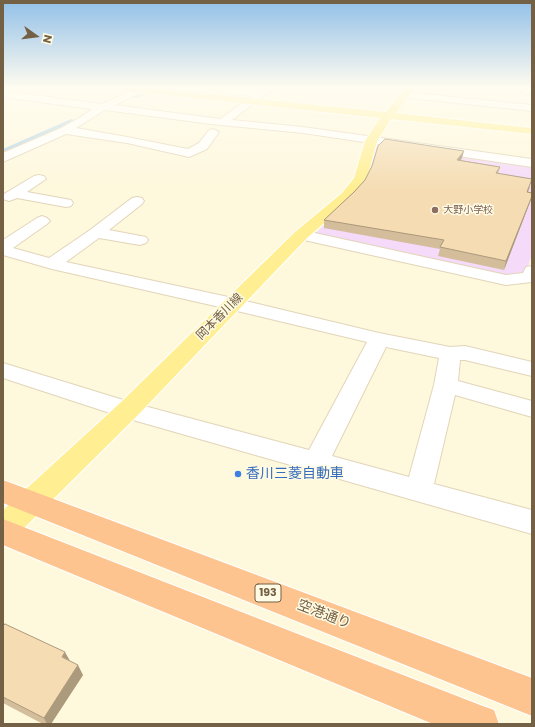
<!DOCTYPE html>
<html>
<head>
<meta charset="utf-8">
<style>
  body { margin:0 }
  #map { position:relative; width:535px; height:727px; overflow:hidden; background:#fef8dd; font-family:Poppins,sans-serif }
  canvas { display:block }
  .frame { position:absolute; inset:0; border:4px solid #746044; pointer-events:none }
  .north { position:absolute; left:16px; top:16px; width:40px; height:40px; -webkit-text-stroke:3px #fffbe4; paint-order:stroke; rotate:104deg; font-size:11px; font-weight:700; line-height:16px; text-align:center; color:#746044 }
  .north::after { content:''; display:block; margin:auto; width:14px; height:18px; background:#746044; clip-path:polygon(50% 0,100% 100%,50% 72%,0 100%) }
</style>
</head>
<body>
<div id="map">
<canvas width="535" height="727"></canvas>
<div class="frame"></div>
<div class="north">N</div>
</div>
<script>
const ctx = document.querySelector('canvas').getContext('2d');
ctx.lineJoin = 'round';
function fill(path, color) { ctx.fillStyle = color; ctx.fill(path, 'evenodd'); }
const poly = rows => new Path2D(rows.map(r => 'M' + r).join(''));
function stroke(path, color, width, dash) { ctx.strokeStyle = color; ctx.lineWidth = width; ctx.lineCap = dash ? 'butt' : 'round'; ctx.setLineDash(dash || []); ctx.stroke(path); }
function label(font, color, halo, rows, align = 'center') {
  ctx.font = font + ' Poppins,"Noto Sans JP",sans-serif'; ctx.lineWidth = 3; ctx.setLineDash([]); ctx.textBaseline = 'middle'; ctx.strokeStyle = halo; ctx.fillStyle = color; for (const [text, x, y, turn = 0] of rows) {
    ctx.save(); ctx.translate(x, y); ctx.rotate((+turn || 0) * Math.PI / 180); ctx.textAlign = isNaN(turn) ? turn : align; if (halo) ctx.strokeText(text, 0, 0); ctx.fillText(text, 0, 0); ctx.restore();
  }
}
const education = poly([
  [382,144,532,166,532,253,526,275,503,277,315,234,361,187,368,174,377,145]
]);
const canal = poly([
  [147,88,157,88,138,98,132,98,131,96,147,88],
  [71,119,74,120,75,122,74,124,3,156,3,149,71,119]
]);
const minor = poly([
  [137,88,149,88,115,105,220,119,252,96,227,94,222,91,224,89,259,91,263,88,274,88,232,120,303,127,532,159,532,167,303,133,211,124,105,110,76,128,127,137,188,149,199,143,209,130,213,129,219,132,207,149,189,157,127,143,66,134,3,162,3,153,61,128,81,117,92,109,3,97,3,91,102,104,137,88],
  [524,88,532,88,532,95,524,94,522,92,524,88],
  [405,92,532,105,532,111,402,97,400,95,402,93,405,92],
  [39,175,44,176,46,179,27,192,71,200,73,203,71,206,66,207,17,198,9,201,3,199,4,194,34,176,39,175],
  [137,197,142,198,144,201,142,204,109,230,146,237,148,240,146,243,140,245,99,238,66,262,233,298,379,333,450,347,465,346,532,362,532,376,465,360,460,360,458,381,532,401,532,417,455,395,434,484,532,510,532,534,119,416,3,378,3,363,133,403,309,450,367,342,233,310,52,269,3,255,3,240,37,218,42,216,47,218,50,221,47,224,13,248,49,258,90,230,132,198,137,197],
  [386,347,439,358,434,385,409,477,332,456,386,347],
  [301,230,506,275,523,273,526,267,532,266,532,282,506,285,295,238,293,235,295,232,301,230]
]);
const major = poly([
  [121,88,152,88,386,112,405,88,415,88,396,113,532,128,532,134,391,119,377,141,367,179,352,199,307,238,137,416,14,538,3,542,3,510,119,404,295,232,342,193,354,178,365,141,380,118,126,91,121,88]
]);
const highway = poly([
  [3,480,532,678,532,716,3,503,3,480],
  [3,519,480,705,494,710,499,724,433,724,3,545,3,519]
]);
const wall = poly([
  [462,158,461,160,500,167,498,174,530,187,528,193,532,196,530,202,504,270,438,256,440,249,324,228,324,220,354,192,365,180],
  [3,626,69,661,83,675,51,724,43,724,3,703]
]);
const shadedWall = poly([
  [464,151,462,158,456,167,457,160],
  [532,196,530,202,504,270,506,261],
  [65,652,70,661,62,657],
  [78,665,83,675,51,724,47,724,44,718]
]);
const building = poly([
  [385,139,464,151,457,160,500,167,496,173,532,179,527,192,532,193,532,196,506,261,440,247,444,240,324,220,354,192,365,180,372,166,378,146,385,139],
  [5,624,65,652,62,657,78,665,44,718,3,697,3,626,5,624]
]);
const markers = [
  [435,210,4,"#8d6e63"],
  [238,474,4,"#3f7fe0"]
];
const farEducationnames = [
  ["大野小学校",443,210]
];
const shields = [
  [268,593,26]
];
const shieldNames = [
  ["193",268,593]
];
const streetNames = [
  ["岡本香川線",220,317,-45]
];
const nearShopnames = [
  ["香川三菱自動車",246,474]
];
const nearStreetnames = [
  ["空港通り",324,615,21]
];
fill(education, '#f5daf9');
fill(canal, '#b1d3e7');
stroke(minor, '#e2d5b9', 2);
stroke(major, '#fff', 2);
stroke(highway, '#fff', 2);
fill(minor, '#fff');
fill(major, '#ffef92');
fill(highway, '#fdc48f');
fill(wall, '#d3bd9a');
fill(shadedWall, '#ac9a7d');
fill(building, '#f5dcb3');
stroke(building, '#ac9a7d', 1);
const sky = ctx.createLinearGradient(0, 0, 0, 190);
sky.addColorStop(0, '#92c0e8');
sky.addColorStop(0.46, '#fffcf0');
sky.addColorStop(1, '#fffcf000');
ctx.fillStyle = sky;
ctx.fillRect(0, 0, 535, 190);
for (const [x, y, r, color] of markers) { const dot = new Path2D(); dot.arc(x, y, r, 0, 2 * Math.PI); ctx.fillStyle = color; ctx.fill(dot); stroke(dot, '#fffbe4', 1.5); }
label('10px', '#785e54', '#fffbe4', farEducationnames, 'left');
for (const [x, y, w] of shields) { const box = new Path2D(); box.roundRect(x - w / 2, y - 9, w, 18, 3); ctx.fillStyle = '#fffbe4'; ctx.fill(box); stroke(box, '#746044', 1); }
label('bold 11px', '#746044', null, shieldNames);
label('12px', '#746044', '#fffbe4', streetNames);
label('14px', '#366cbe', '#fffbe4', nearShopnames, 'left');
label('14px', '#746044', '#fffbe4', nearStreetnames);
</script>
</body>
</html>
